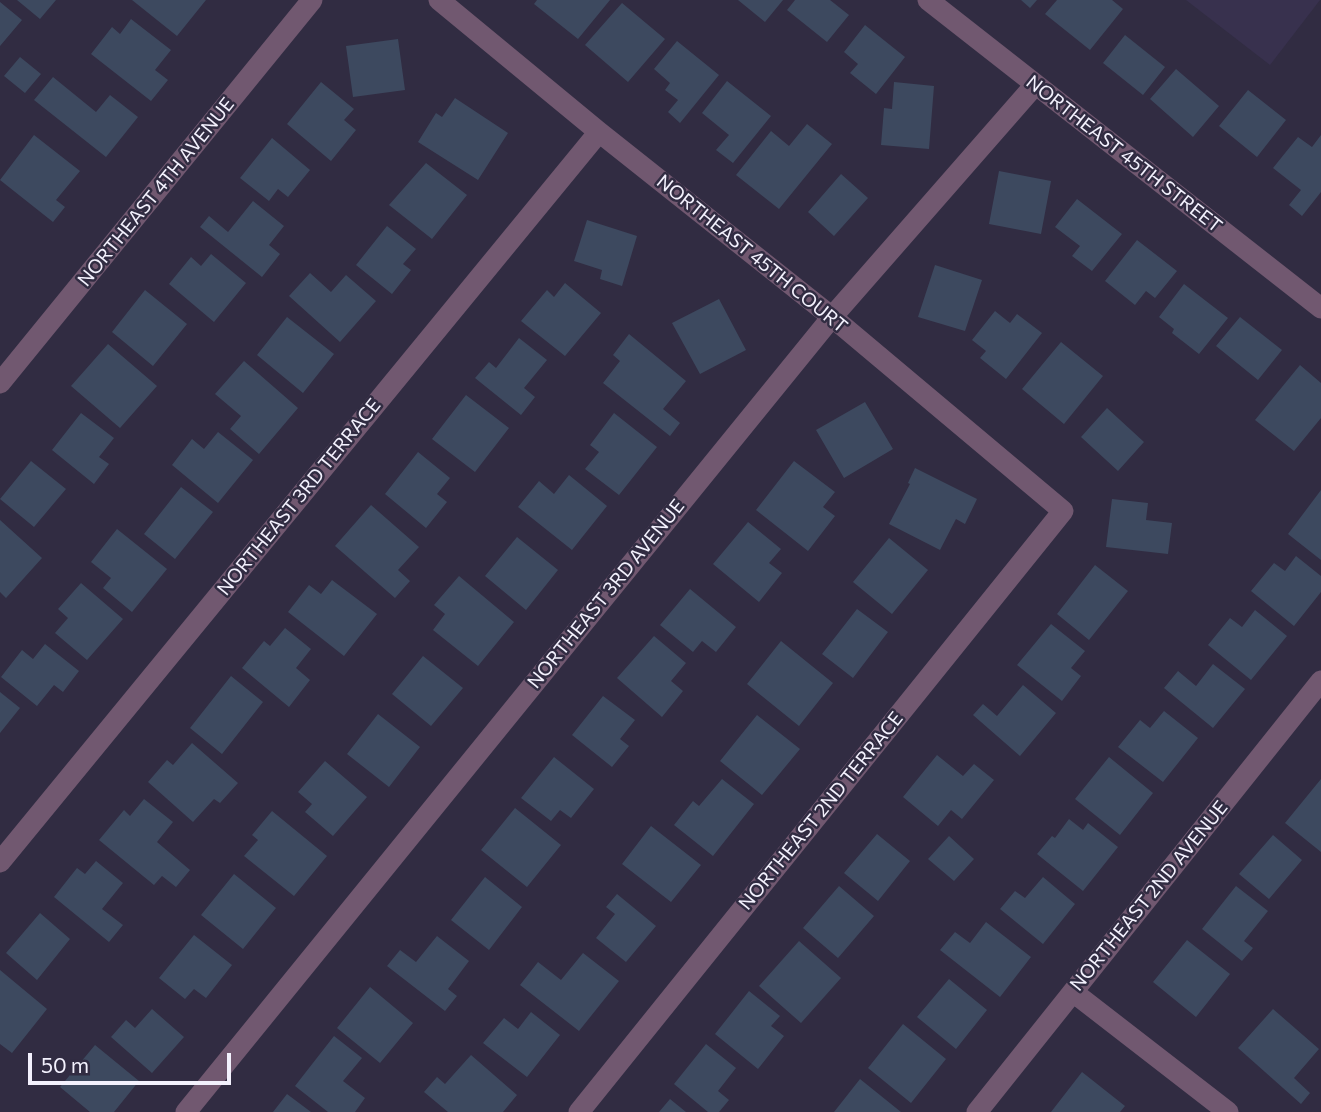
<!DOCTYPE html>
<html>
<head>
<meta charset="utf-8">
<style>
  body { margin:0 }
  #map { position:relative; width:1321px; height:1112px; overflow:hidden; background:#312c42; font-family:Commissioner,sans-serif }
  canvas { display:block }
  .scale { position:absolute; left:28px; top:1053px; width:203px; height:32px; box-sizing:border-box; border:4px solid #f3f1fd; border-top:0; padding-left:9px; font-size:21px; line-height:24px; white-space:nowrap; color:#f3f1fd; -webkit-text-stroke:5px #312c42; paint-order:stroke }
</style>
</head>
<body>
<div id="map">
<canvas width="1321" height="1112"></canvas>
<div class="scale">50 m</div>
</div>
<script>
const ctx = document.querySelector('canvas').getContext('2d');
ctx.lineJoin = 'round';
function fill(path, color) { ctx.fillStyle = color; ctx.fill(path, 'evenodd'); }
const poly = rows => new Path2D(rows.map(r => 'M' + r).join(''));
function stroke(path, color, width, dash) { ctx.strokeStyle = color; ctx.lineWidth = width; ctx.lineCap = dash ? 'butt' : 'round'; ctx.setLineDash(dash || []); ctx.stroke(path); }
function label(font, color, halo, rows, align = 'center') {
  ctx.font = font + ' Commissioner,sans-serif'; ctx.lineWidth = 5; ctx.setLineDash([]); ctx.textBaseline = 'middle'; ctx.strokeStyle = halo; ctx.fillStyle = color; for (const [text, x, y, turn = 0] of rows) {
    ctx.save(); ctx.translate(x, y); ctx.rotate((+turn || 0) * Math.PI / 180); ctx.textAlign = isNaN(turn) ? turn : align; if (halo) ctx.strokeText(text, 0, 0); ctx.fillText(text, 0, 0); ctx.restore();
  }
}
const built = poly([
  [1186,0,1320,0,1270,65]
]);
const building = poly([
  [17,0,56,0,40,19],
  [132,0,206,0,177,36],
  [537,0,610,0,578,39,534,4],
  [738,0,783,0,765,22],
  [795,0,830,0,849,15,827,42,787,10],
  [1021,0,1037,0,1030,8],
  [1057,0,1112,0,1123,9,1090,50,1045,14],
  [0,2,22,20,0,46],
  [622,3,665,39,628,82,585,45],
  [131,19,171,50,155,70,168,80,151,101,91,54,112,27,120,34],
  [865,25,905,57,876,94,850,73,858,64,844,52],
  [1125,35,1165,67,1143,95,1103,63],
  [398,39,405,90,353,97,346,46],
  [677,41,719,75,680,123,668,112,678,100,665,90,670,83,654,69],
  [20,57,41,74,25,93,4,76],
  [1176,69,1219,106,1193,137,1150,99],
  [53,77,96,112,110,95,138,117,106,157,34,100],
  [727,81,771,116,733,163,716,150,729,135,702,113],
  [321,82,354,109,344,120,356,130,331,161,287,124],
  [894,82,934,86,929,149,881,145,884,108,892,109],
  [1248,90,1286,120,1257,157,1219,126],
  [455,98,508,133,478,180,418,142,436,113,442,117],
  [807,124,832,144,779,209,736,175,771,131,789,146],
  [34,135,80,171,56,200,65,207,53,222,0,180],
  [1321,135,1321,192,1302,216,1289,205,1301,190,1273,168,1298,137,1312,147],
  [272,138,310,170,288,197,278,189,269,201,240,178],
  [426,163,467,195,432,239,389,205],
  [999,171,1051,181,1041,234,989,224],
  [841,174,868,198,834,236,808,212],
  [1077,199,1122,234,1092,271,1072,256,1080,246,1055,227],
  [253,201,284,226,269,245,280,254,262,277,200,227,209,216,228,232],
  [587,220,637,236,622,286,600,279,602,270,574,261],
  [387,226,416,249,403,264,411,270,392,294,356,265],
  [1137,240,1177,271,1155,298,1146,291,1135,305,1105,281],
  [211,254,246,283,214,322,169,284,191,257,201,266],
  [935,265,982,280,965,331,918,317],
  [310,273,331,292,346,275,376,301,340,342,289,296],
  [565,283,601,313,565,356,521,321,547,290,554,297],
  [1184,284,1228,318,1199,354,1172,333,1174,329,1159,317],
  [145,290,187,324,153,366,112,332],
  [719,299,746,350,700,374,672,323],
  [995,311,1010,323,1017,314,1042,333,1006,379,980,358,986,351,972,340],
  [287,317,334,354,303,393,257,355],
  [1240,317,1282,350,1258,380,1216,346],
  [629,334,686,381,663,409,680,423,670,436,603,383,620,361,613,355],
  [519,338,547,360,524,388,535,397,521,415,475,378,489,362,496,368],
  [1061,342,1103,376,1064,424,1022,389],
  [108,344,157,386,120,428,71,386],
  [244,361,298,408,259,454,230,429,241,416,215,394],
  [1300,365,1321,383,1321,418,1294,451,1255,420],
  [466,395,509,428,475,472,432,439],
  [865,402,893,449,844,478,816,430],
  [1107,408,1144,442,1118,471,1081,437],
  [81,413,114,438,99,457,109,464,94,484,52,450],
  [614,413,657,447,619,495,585,469,599,452,590,445],
  [218,432,253,460,218,503,172,465,192,439,204,449],
  [418,452,450,478,437,494,447,502,426,528,385,494],
  [31,461,66,489,34,527,0,499],
  [794,461,835,492,823,507,835,516,808,551,756,510],
  [915,468,977,499,965,524,956,519,940,550,889,524,910,484,908,483],
  [569,475,607,506,572,550,518,507,539,481,554,494],
  [181,487,213,512,175,559,144,534],
  [1321,490,1321,560,1288,534],
  [1112,499,1148,503,1146,520,1172,523,1168,554,1106,547],
  [371,505,419,547,398,570,410,581,395,598,335,546],
  [0,520,42,558,6,598,0,592],
  [748,522,781,549,769,563,782,573,759,602,713,564],
  [117,529,167,569,132,612,103,588,111,578,91,562],
  [517,537,558,570,526,610,485,576],
  [889,538,928,570,892,614,853,582],
  [1296,556,1321,576,1321,592,1294,626,1251,591,1274,563,1285,571],
  [1095,565,1128,591,1089,640,1057,614],
  [459,576,514,622,478,666,433,630,445,614,434,605],
  [332,580,377,614,344,656,288,612,309,585,321,594],
  [81,583,123,619,87,660,55,633,68,618,58,609],
  [690,589,736,627,716,652,702,641,693,652,660,625],
  [857,609,888,632,853,678,822,654],
  [1255,610,1287,636,1251,680,1208,645,1230,618,1242,627],
  [1051,624,1085,651,1071,668,1081,676,1062,701,1017,665],
  [285,628,311,649,296,668,310,680,289,707,242,668,264,641,270,646],
  [654,636,686,663,671,681,683,691,662,717,617,678],
  [781,641,833,683,799,726,747,684],
  [45,644,79,671,63,692,54,685,37,706,1,677,22,650,33,659],
  [423,656,463,688,431,726,392,694],
  [1213,664,1245,689,1213,728,1164,688,1178,671,1196,686],
  [231,676,263,702,222,754,190,728],
  [1023,685,1056,713,1020,756,973,715,983,704,997,716],
  [0,692,20,708,0,733],
  [603,696,635,720,620,739,629,746,612,767,572,735],
  [1164,711,1198,738,1163,782,1118,747,1140,720,1150,728],
  [378,714,420,747,389,787,347,754],
  [757,715,800,749,762,795,720,761],
  [192,743,238,783,220,803,214,799,193,822,148,782,167,760,173,765],
  [937,755,963,776,974,764,994,780,962,819,951,810,938,826,903,797],
  [554,757,594,789,571,818,560,810,551,821,521,798],
  [1109,757,1153,793,1120,835,1075,799],
  [325,761,367,797,333,836,305,812,312,804,298,792],
  [722,779,754,804,713,856,674,825,693,801,699,806],
  [1321,779,1321,852,1285,823],
  [144,799,173,822,157,842,190,870,176,887,162,876,154,885,99,840,124,810,130,816],
  [515,808,561,845,527,887,481,850],
  [272,811,327,856,294,896,244,856,258,840,252,835],
  [1069,819,1083,830,1088,823,1118,847,1083,891,1037,854,1052,836,1055,838],
  [651,826,701,865,671,902,622,864],
  [877,834,910,861,878,901,844,873],
  [1273,835,1302,860,1269,899,1239,874],
  [949,836,974,859,954,881,928,859],
  [96,861,123,883,102,909,123,925,109,942,54,897,77,868,85,874],
  [234,874,276,908,243,949,201,915],
  [485,877,522,907,489,950,451,920],
  [1043,877,1075,904,1043,944,1000,909,1015,891,1025,898],
  [839,886,874,916,838,958,803,928],
  [1236,886,1268,911,1244,941,1253,948,1242,961,1202,929],
  [617,894,656,926,626,962,596,938,615,914,606,907],
  [40,913,70,939,37,980,6,953],
  [986,922,1031,957,1000,997,940,950,955,932,970,943],
  [194,935,232,965,206,998,194,989,185,999,159,978],
  [437,936,469,961,448,989,457,996,445,1011,387,966,400,950,416,962],
  [1187,940,1230,974,1196,1017,1153,982],
  [799,941,841,978,801,1023,759,986],
  [583,953,619,981,579,1031,520,985,538,962,561,980],
  [0,970,47,1009,12,1053,0,1044],
  [949,979,987,1010,956,1049,917,1017],
  [370,987,413,1023,380,1063,337,1028],
  [749,991,780,1016,771,1026,784,1036,758,1069,715,1034],
  [152,1009,184,1037,152,1073,111,1037,126,1020,135,1028],
  [1273,1009,1319,1049,1294,1078,1310,1093,1301,1104,1238,1048],
  [531,1012,560,1035,527,1077,483,1043,504,1018,518,1029],
  [903,1024,946,1059,911,1103,868,1068],
  [334,1036,362,1058,343,1081,365,1098,355,1112,328,1112,295,1086],
  [706,1044,736,1068,718,1091,729,1100,719,1112,708,1112,674,1084],
  [95,1045,139,1081,114,1112,90,1112,60,1087],
  [471,1055,517,1095,503,1112,448,1112,424,1092,437,1077,445,1084],
  [1082,1072,1125,1106,1120,1112,1051,1112],
  [860,1079,901,1112,834,1112],
  [287,1094,311,1112,273,1112],
  [670,1099,686,1112,659,1112]
]);
const street = poly([
  [439,0,599,132,832,317,1063,511,579,1112],
  [928,0,1321,308],
  [0,383,312,0],
  [0,862,599,132],
  [1073,992,1228,1112],
  [186,1112,832,317,1035,85],
  [977,1112,1321,681]
]);
const streetNames = [
  ["NORTHEAST 45TH STREET",1124,154,38],
  ["NORTHEAST 4TH AVENUE",156,192,-51],
  ["NORTHEAST 45TH COURT",752,254,39],
  ["NORTHEAST 3RD TERRACE",299,497,-51],
  ["NORTHEAST 3RD AVENUE",606,594,-51],
  ["NORTHEAST 2ND TERRACE",821,811,-51],
  ["NORTHEAST 2ND AVENUE",1149,896,-51]
];
fill(built, '#38314e');
fill(building, '#3d495f');
stroke(street, '#715870', 21);
label('19px', '#f3f1fd', '#312c42', streetNames);
</script>
</body>
</html>
